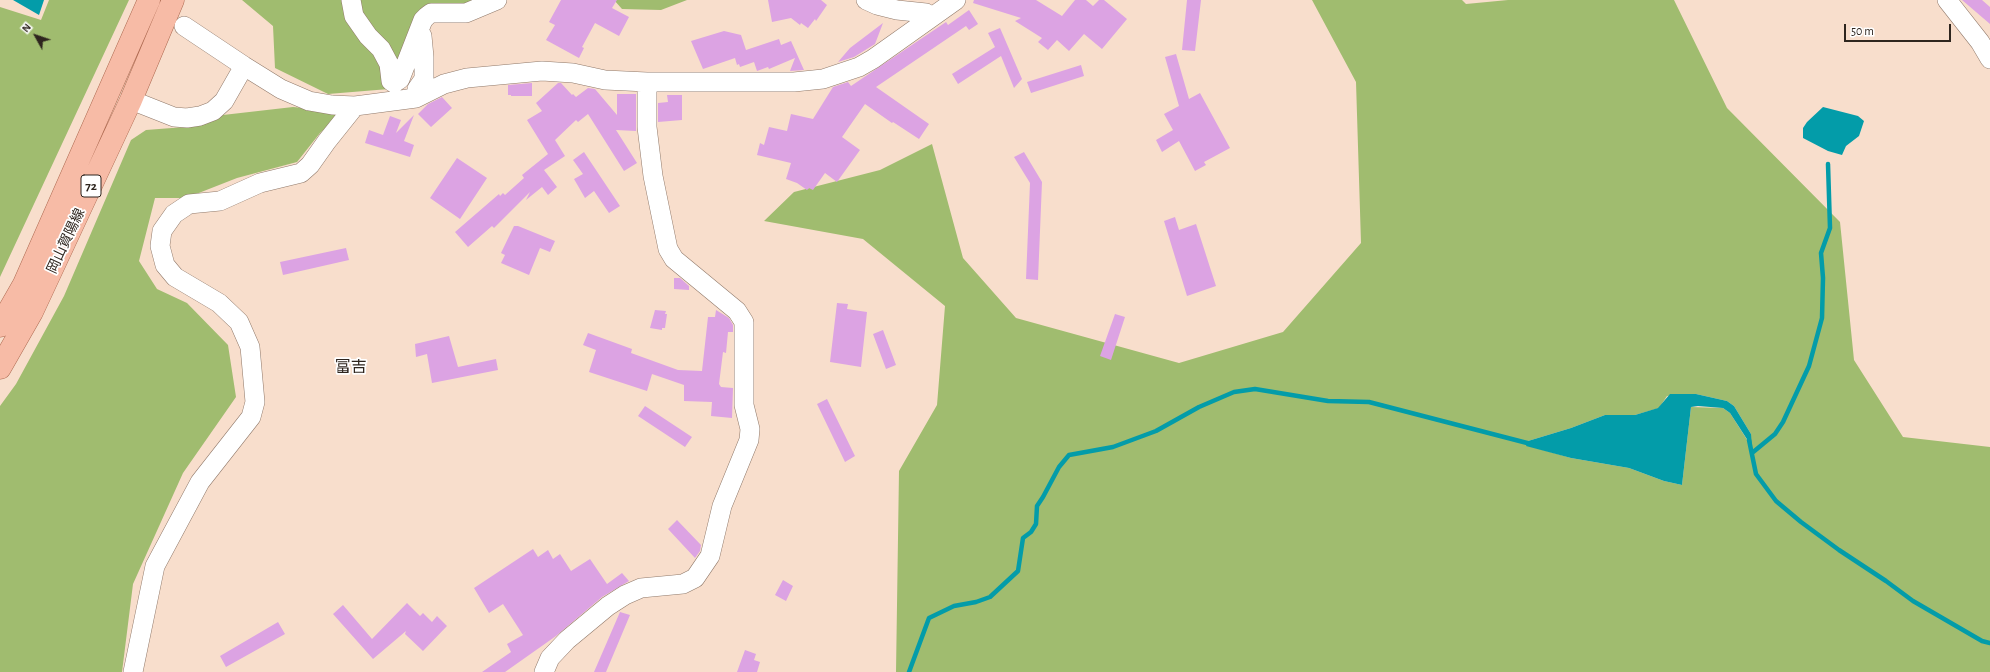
<!DOCTYPE html>
<html>
<head>
<meta charset="utf-8">
<style>
  body { margin:0 }
  #map { position:relative; width:1990px; height:672px; overflow:hidden; background:#f8decc; font-family:"Alegreya Sans",sans-serif }
  canvas { display:block }
  .north { position:absolute; left:16px; top:16px; width:40px; height:40px; -webkit-text-stroke:3px #fff; paint-order:stroke; rotate:310deg; font-size:11px; font-weight:700; line-height:16px; text-align:center; color:#2e251e }
  .north::after { content:''; display:block; margin:auto; width:14px; height:18px; background:#2e251e; clip-path:polygon(50% 0,100% 100%,50% 72%,0 100%) }
  .scale { position:absolute; left:1844px; top:24px; width:107px; height:18px; box-sizing:border-box; border:2px solid #2e251e; border-top:0; padding-left:5px; font-size:12px; line-height:14px; white-space:nowrap; color:#2e251e; -webkit-text-stroke:3px #fff; paint-order:stroke }
</style>
</head>
<body>
<div id="map">
<canvas width="1990" height="672"></canvas>
<div class="north">N</div>
<div class="scale">50 m</div>
</div>
<script>
const ctx = document.querySelector('canvas').getContext('2d');
ctx.lineJoin = 'round';
function fill(path, color) { ctx.fillStyle = color; ctx.fill(path, 'evenodd'); }
const poly = rows => new Path2D(rows.map(r => 'M' + r).join(''));
function stroke(path, color, width, dash) { ctx.strokeStyle = color; ctx.lineWidth = width; ctx.lineCap = dash ? 'butt' : 'round'; ctx.setLineDash(dash || []); ctx.stroke(path); }
function label(font, color, halo, rows, align = 'center') {
  ctx.font = font + ' "Alegreya Sans","Noto Sans JP",sans-serif'; ctx.lineWidth = 3.5; ctx.setLineDash([]); ctx.textBaseline = 'middle'; ctx.strokeStyle = halo; ctx.fillStyle = color; for (const [text, x, y, turn = 0] of rows) {
    ctx.save(); ctx.translate(x, y); ctx.rotate((+turn || 0) * Math.PI / 180); ctx.textAlign = isNaN(turn) ? turn : align; if (halo) ctx.strokeText(text, 0, 0); ctx.fillText(text, 0, 0); ctx.restore();
  }
}
const forest = poly([
  [49,0,129,0,0,277,0,7,41,20],
  [242,0,491,0,434,16,401,88,328,94,275,68,273,26],
  [614,0,687,0,661,10,622,9],
  [1312,0,1462,0,1466,4,1508,0,1674,0,1727,108,1840,222,1854,360,1903,437,1990,447,1990,672,896,672,899,471,937,405,945,306,863,239,764,221,794,192,880,170,932,144,963,258,1016,318,1179,363,1283,332,1361,243,1356,82],
  [1696,394,1727,401,1734,406,1751,434,1751,446,1730,413,1723,408,1691,407,1682,485,1664,481,1629,468,1571,458,1526,445,1528,441,1571,428,1605,415,1635,415,1659,408,1667,396],
  [293,107,344,112,320,133,297,162,237,178,186,198,155,198,139,261,157,289,187,303,228,345,236,397,183,473,133,584,122,672,0,672,0,406,16,384,64,296,131,140,146,130,198,126,223,115]
]);
const water = poly([
  [13,0,44,0,39,15],
  [1823,107,1858,116,1864,121,1859,136,1846,146,1842,155,1828,151,1803,138,1803,128,1807,122],
  [1670,394,1696,394,1727,401,1734,406,1751,434,1752,447,1730,413,1723,408,1698,406,1691,407,1682,485,1664,481,1629,468,1571,458,1526,446,1528,441,1571,428,1605,415,1635,415,1658,408]
]);
const stream = poly([
  [1749,440,1756,474,1776,501,1801,522,1839,550,1886,581,1913,601,1982,641,1990,643],
  [1752,453,1775,434,1783,422,1809,366,1822,318,1823,278,1821,253,1830,228,1828,164],
  [909,672,929,618,954,606,976,602,990,597,1018,571,1023,538,1031,532,1036,524,1037,506,1043,497,1059,467,1069,455,1113,447,1156,431,1199,407,1234,392,1255,389,1328,401,1369,402,1531,444]
]);
const building = poly([
  [561,0,617,0,612,8,629,17,619,36,595,23,582,47,584,48,579,58,546,40,555,25,549,22],
  [768,0,821,0,827,5,816,21,815,19,808,28,801,23,800,25,791,18,772,22],
  [974,0,1036,0,1062,16,1075,0,1086,0,1093,6,1099,0,1104,0,1127,19,1102,49,1084,34,1069,51,1057,40,1048,50,1038,42,1042,38,1015,21,1021,18,973,3],
  [1187,0,1201,0,1195,51,1182,50],
  [1962,0,1982,0,1990,7,1990,24],
  [969,10,978,24,969,30,966,26,876,87,929,124,919,139,893,122,892,123,865,104,842,137,860,150,837,182,825,173,813,190,809,188,807,190,797,183,786,179,791,163,757,155,760,143,764,145,769,127,787,131,791,114,813,119,833,87,848,82,851,86,946,22,948,25],
  [883,23,875,44,854,57,838,62,850,48],
  [1000,28,1022,79,1014,88,1001,56,958,84,952,74,995,47,988,33],
  [724,31,741,35,746,50,779,39,781,45,791,41,804,70,790,71,795,58,769,69,768,67,757,71,754,62,740,67,739,64,737,65,735,58,703,69,691,41],
  [1176,54,1189,99,1200,93,1230,148,1204,162,1206,165,1195,171,1179,141,1162,152,1156,140,1173,130,1164,114,1179,106,1165,57],
  [1081,65,1084,76,1031,93,1027,82],
  [532,83,532,96,511,96,511,95,508,95,508,85],
  [558,83,561,83,572,95,573,94,576,97,588,88,595,89,617,115,617,94,636,94,636,131,616,130,637,163,624,171,588,114,578,122,576,120,555,140,565,156,544,170,557,187,548,195,542,187,526,200,530,192,494,228,492,226,468,247,455,232,499,194,500,196,503,193,505,195,524,178,522,175,548,154,527,120,542,111,536,103],
  [667,95,682,95,682,120,658,122,658,103,668,102],
  [442,97,452,108,431,127,418,114,428,104],
  [414,115,404,141,414,145,410,157,365,143,369,130,383,135,390,116,401,120,396,133],
  [584,152,620,206,609,213,594,191,585,198,574,179,583,174,573,160],
  [1024,152,1042,182,1038,280,1026,279,1030,183,1014,157],
  [457,158,487,178,460,219,430,198],
  [1175,217,1179,230,1196,224,1216,286,1187,296,1164,221],
  [514,226,518,226,555,241,550,252,540,248,529,275,501,263,505,255,501,253],
  [346,248,349,260,283,275,280,262],
  [674,278,680,278,689,286,689,290,674,289],
  [837,303,848,304,847,309,867,312,861,367,830,362],
  [655,310,666,311,665,314,667,314,665,328,662,328,662,330,650,328],
  [716,310,729,318,733,325,733,332,728,332,726,353,723,352,719,384,721,387,733,388,732,418,711,416,712,402,684,401,684,385,652,374,647,391,589,372,596,350,583,345,588,333,632,349,631,353,678,370,702,371,708,317,715,317],
  [1115,314,1125,317,1111,360,1100,356],
  [883,330,896,365,886,369,873,334],
  [449,336,458,367,496,359,498,370,432,383,427,354,416,357,415,344],
  [827,399,855,456,845,462,817,404],
  [645,406,692,437,685,447,638,416],
  [677,520,701,545,700,551,695,558,668,529],
  [533,549,538,557,548,550,553,559,560,554,571,571,590,559,607,584,622,573,629,581,602,597,556,636,505,672,482,672,511,652,507,644,523,635,503,604,489,613,474,588],
  [783,580,793,586,786,601,775,595],
  [407,603,420,616,423,613,432,622,437,616,447,626,423,651,405,634,406,631,373,659,333,614,343,605,372,639],
  [620,612,630,615,606,672,594,672],
  [278,622,285,634,226,667,220,656],
  [745,650,756,654,754,660,760,662,757,672,737,672]
]);
const minor = poly([
  [351,0,354,16,368,36,381,49,389,64,391,81,394,83,400,79,423,20,427,16,431,13,466,13,497,0],
  [866,0,877,5,897,10,926,13,932,17],
  [1947,0,1980,42,1990,59],
  [184,26,244,66,281,89,309,101,332,105,355,106,416,98,444,84,467,78,542,71,573,73,605,80,647,82,794,82,823,79,859,67,873,59,956,0],
  [416,98,417,89,424,79,424,57,422,36,419,31],
  [131,100,174,117,187,118,200,116,213,111,224,101,244,66],
  [133,672,155,566,200,482,251,417,255,402,250,347,239,322,219,303,175,277,165,265,160,246,162,231,174,214,189,204,220,201,260,183,301,173,310,165,327,141,355,106],
  [544,672,550,658,567,640,608,606,625,595,641,588,683,584,695,578,710,556,722,506,749,440,750,429,744,405,744,322,737,311,674,259,668,249,653,176,647,127,647,82]
]);
const major = poly([
  [0,326,24,284,149,0],
  [0,368,32,312,131,100,173,0]
]);
const shields = [
  [91,186,20]
];
const shieldNames = [
  ["72",91,186]
];
const streetNames = [
  ["岡山賀陽線",66,241,-65]
];
const quarterNames = [
  ["富吉",351,367]
];
fill(forest, '#a0bc6f');
fill(water, '#039ca9');
stroke(stream, '#039ca9', 4.5);
fill(building, '#dca3e3');
stroke(minor, '#90796a', 20);
stroke(major, '#ad6950', 23);
stroke(minor, '#fff', 19);
stroke(major, '#f7bba6', 22);
for (const [x, y, w] of shields) { const box = new Path2D(); box.roundRect(x - w / 2, y - 11, w, 22, 3); ctx.fillStyle = '#fff'; ctx.fill(box); stroke(box, '#2e251e', 1); }
label('bold 13px', '#2e251e', null, shieldNames);
label('14px', '#2e251e', '#fff', streetNames);
label('16px', '#2e251e', '#fff', quarterNames);
</script>
</body>
</html>
